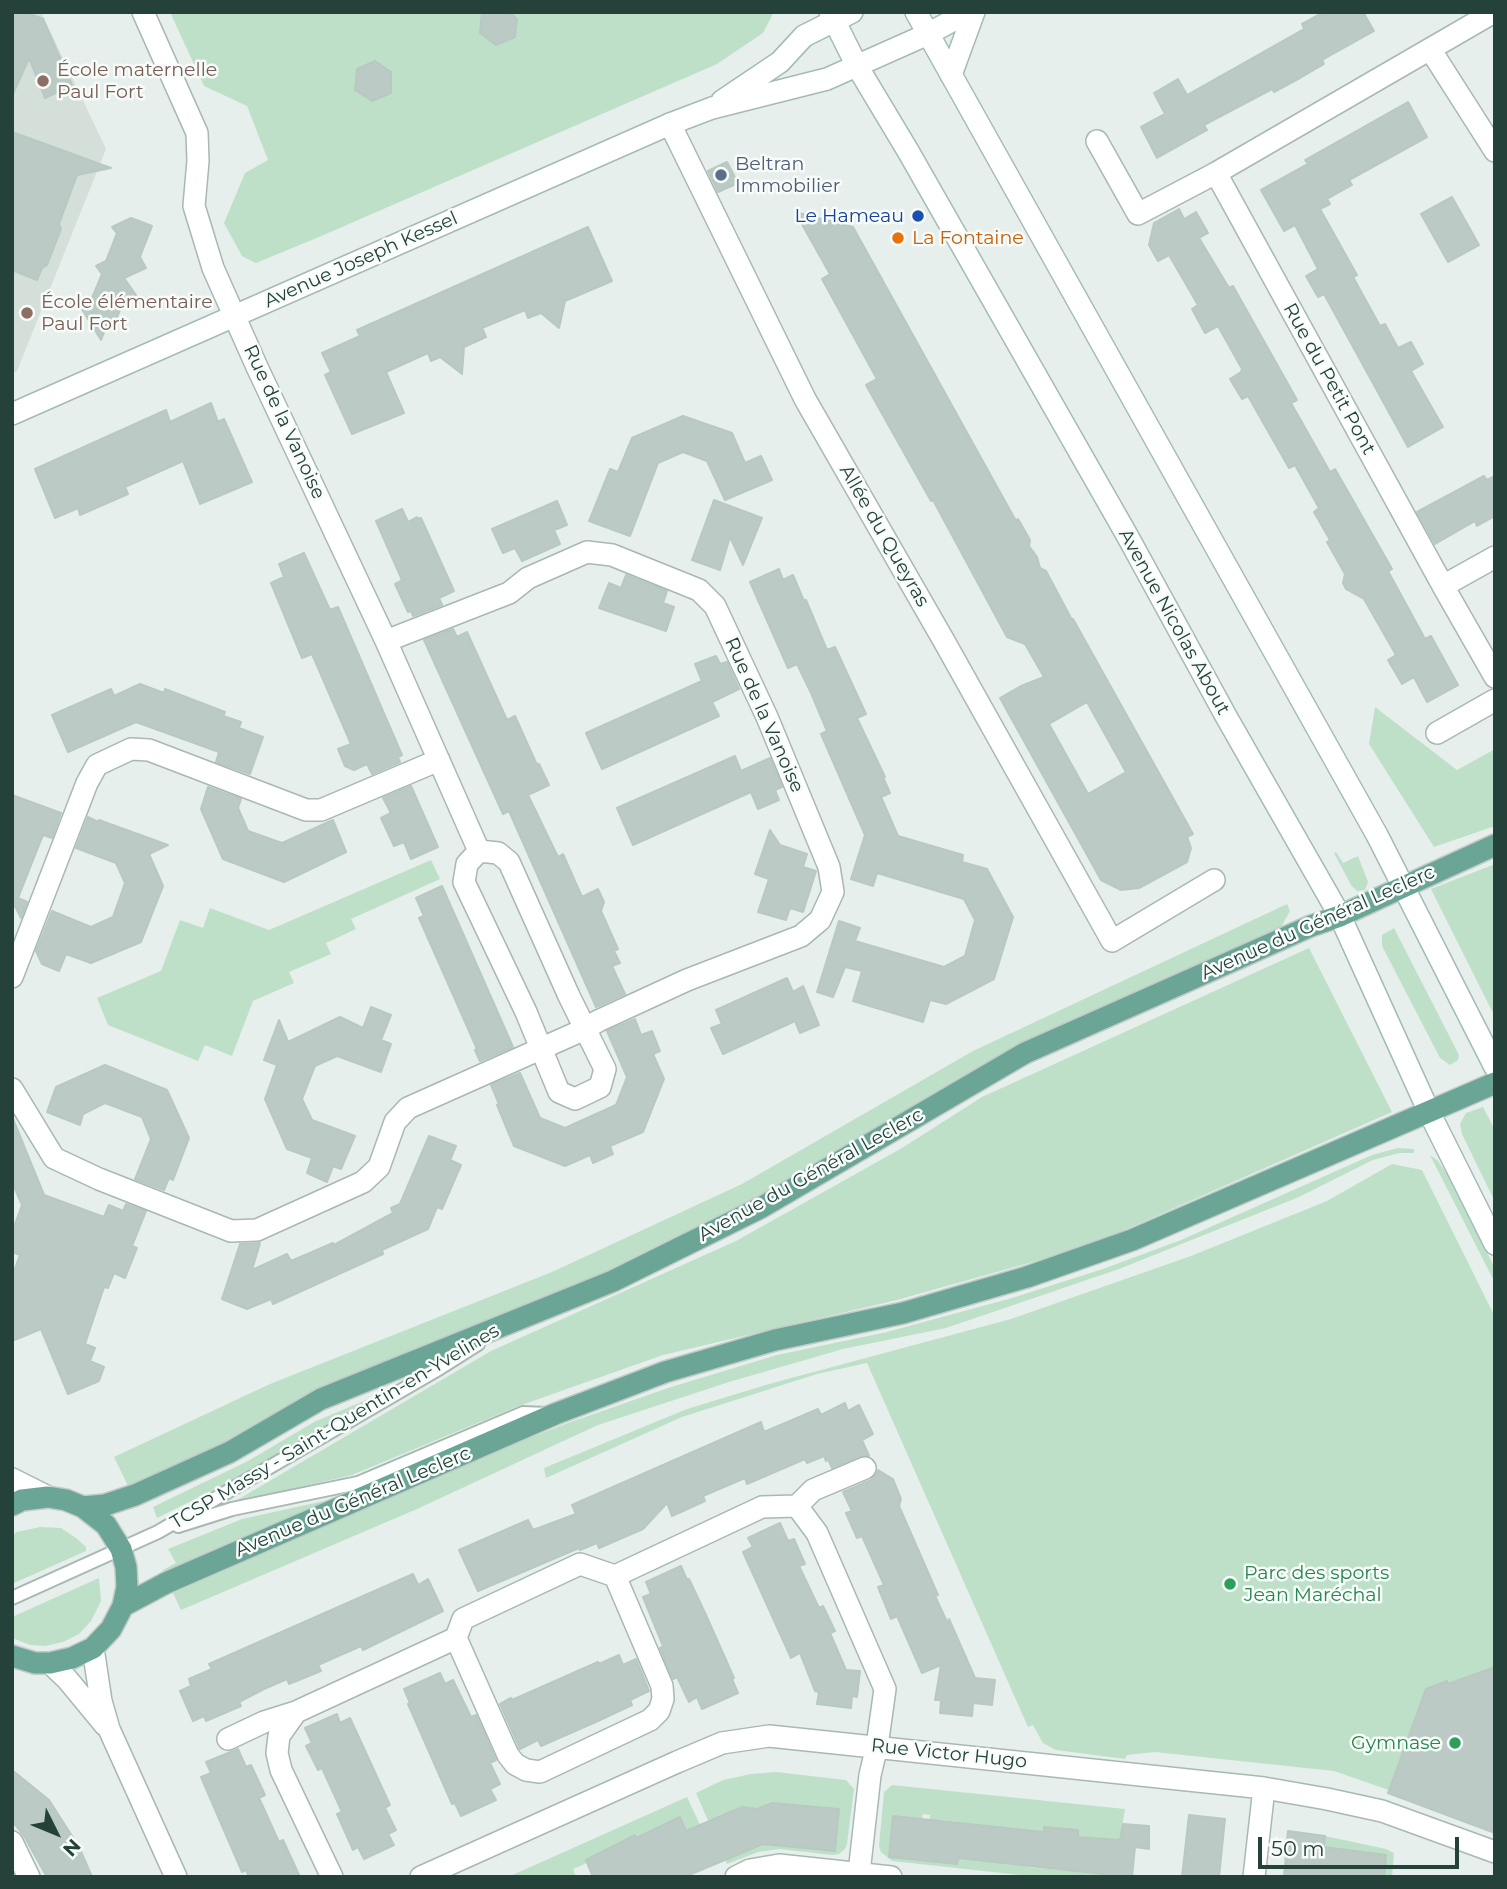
<!DOCTYPE html>
<html>
<head>
<meta charset="utf-8">
<style>
  body { margin:0 }
  #map { position:relative; width:1507px; height:1889px; overflow:hidden; background:#e6efeb; font-family:Montserrat,sans-serif }
  canvas { display:block }
  .frame { position:absolute; inset:0; border:14px solid #24423a; pointer-events:none }
  .north { position:absolute; left:21px; top:1798px; width:70px; height:70px; -webkit-text-stroke:5px #f7fbf9; paint-order:stroke; rotate:133deg; font-size:19px; font-weight:700; line-height:28px; text-align:center; color:#24423a }
  .north::after { content:''; display:block; margin:auto; width:24px; height:32px; background:#24423a; clip-path:polygon(50% 0,100% 100%,50% 72%,0 100%) }
  .scale { position:absolute; left:1258px; top:1837px; width:201px; height:32px; box-sizing:border-box; border:4px solid #24423a; border-top:0; padding-left:9px; font-size:21px; line-height:24px; white-space:nowrap; color:#24423a; -webkit-text-stroke:5px #f7fbf9; paint-order:stroke }
</style>
</head>
<body>
<div id="map">
<canvas width="1507" height="1889"></canvas>
<div class="frame"></div>
<div class="north">N</div>
<div class="scale">50 m</div>
</div>
<script>
const ctx = document.querySelector('canvas').getContext('2d');
ctx.lineJoin = 'round';
function fill(path, color) { ctx.fillStyle = color; ctx.fill(path, 'evenodd'); }
const poly = rows => new Path2D(rows.map(r => 'M' + r).join(''));
function stroke(path, color, width, dash) { ctx.strokeStyle = color; ctx.lineWidth = width; ctx.lineCap = dash ? 'butt' : 'round'; ctx.setLineDash(dash || []); ctx.stroke(path); }
function label(font, color, halo, rows, align = 'center') {
  ctx.font = font + ' Montserrat,sans-serif'; ctx.lineWidth = 5; ctx.setLineDash([]); ctx.textBaseline = 'middle'; ctx.strokeStyle = halo; ctx.fillStyle = color; for (const [text, x, y, turn = 0] of rows) {
    ctx.save(); ctx.translate(x, y); ctx.rotate((+turn || 0) * Math.PI / 180); ctx.textAlign = isNaN(turn) ? turn : align; if (halo) ctx.strokeText(text, 0, 0); ctx.fillText(text, 0, 0); ctx.restore();
  }
}
const built = poly([
  [12,12,41,12,106,149,17,371,12,374]
]);
const green = poly([
  [170,12,774,12,763,33,717,64,319,237,256,263,242,256,224,223,245,173,268,160,247,106,204,86],
  [1375,707,1457,770,1495,749,1495,826,1434,847,1369,744],
  [1336,852,1343,863,1358,856,1368,882,1365,890,1357,891,1351,885,1334,853],
  [431,860,440,879,351,919,356,929,326,943,331,954,289,972,294,983,253,1001,232,1056,205,1045,198,1061,108,1025,97,998,161,971,180,920,203,928,210,908,269,930],
  [1495,864,1495,1017,1431,889],
  [1287,904,1290,911,1281,927,1267,938,1002,1054,757,1199,638,1262,129,1488,114,1457,270,1384,552,1272,742,1184,973,1051],
  [1394,928,1459,1055,1458,1060,1450,1065,1440,1058,1382,946,1382,935],
  [1309,948,1392,1112,1086,1247,897,1300,663,1355,516,1407,352,1475,232,1503,491,1351,736,1241,902,1148,982,1097],
  [1483,1107,1495,1130,1495,1202,1462,1134,1460,1124,1466,1113],
  [1398,1148,1414,1149,1414,1153,1399,1153,1373,1160,1299,1197,1119,1269,946,1328,843,1349,729,1382,598,1425,417,1509,181,1610,173,1593,501,1449,568,1423,668,1388,777,1355,887,1332,1012,1298,1103,1269,1181,1240,1372,1155],
  [1430,1155,1438,1161,1456,1187,1495,1269,1495,1283],
  [1392,1164,1422,1170,1495,1317,1495,1827,1334,1771,1155,1752,1127,1755,1125,1759,1056,1750,1043,1743,1033,1725,1028,1727,867,1363,817,1374,682,1417,546,1478,544,1468,687,1409,769,1384,1011,1319,1191,1256,1327,1201],
  [373,1397,373,1401,236,1479,157,1518,153,1507,248,1461,314,1422],
  [356,1494,166,1575,163,1570,176,1563,168,1549,242,1519],
  [40,1527,61,1528,76,1538,86,1547,86,1551,12,1584,12,1535,17,1532],
  [99,1578,101,1601,91,1621,79,1634,63,1642,45,1646,30,1645,12,1638,12,1617],
  [776,1772,846,1780,854,1789,847,1844,845,1849,839,1854,832,1855,779,1849,758,1852,727,1864,696,1793,723,1780,751,1774],
  [778,1803,802,1806,801,1814,813,1816,814,1806,838,1809,835,1850,763,1844,730,1857,713,1820,735,1810,739,1817,757,1809,777,1812],
  [892,1785,1125,1809,1120,1840,1087,1837,1086,1846,1077,1845,1078,1830,1044,1827,1043,1838,1030,1830,989,1826,974,1834,974,1824,941,1820,940,1831,928,1831,930,1815,923,1814,922,1819,894,1816,889,1857,957,1864,958,1858,971,1860,972,1851,1004,1860,1004,1864,1015,1865,1016,1862,1027,1863,1027,1867,1060,1870,1061,1864,1083,1863,1083,1873,1103,1874,1103,1877,1038,1877,892,1861,881,1852,879,1846,884,1792],
  [687,1797,701,1827,687,1834,680,1818,661,1849,652,1830,636,1838,634,1835,615,1844,619,1855,587,1863,573,1869,576,1877,508,1877],
  [1325,1836,1386,1849,1394,1853,1392,1877,1384,1877,1324,1855]
]);
const building = poly([
  [12,12,25,12,43,19,72,85,45,98,29,58,12,96,12,12],
  [482,12,509,12,517,19,515,37,496,45,480,33,482,12],
  [1324,12,1363,12,1374,31,1322,60,1324,64,1300,78,1274,92,1272,89,1204,125,1207,130,1157,158,1141,127,1165,114,1154,93,1178,79,1187,95,1304,29,1302,24,1324,12],
  [375,61,391,72,391,93,372,101,355,90,357,69,375,61],
  [1408,102,1427,137,1349,180,1352,185,1327,199,1330,204,1320,209,1357,275,1353,277,1380,326,1385,324,1398,348,1411,342,1423,364,1411,371,1443,427,1408,447,1324,294,1318,297,1306,276,1318,269,1295,225,1284,231,1261,190,1308,164,1305,160,1408,102],
  [12,132,111,168,77,175,59,224,61,229,47,265,42,268,37,280,12,270,12,132],
  [727,162,738,183,718,192,708,171,727,162],
  [1452,197,1479,245,1448,262,1421,214,1452,197],
  [1179,209,1184,219,1196,212,1208,233,1199,238,1229,288,1233,286,1297,400,1291,403,1330,472,1335,469,1355,504,1392,569,1388,571,1425,639,1431,636,1458,685,1427,702,1414,677,1402,684,1388,660,1396,655,1364,599,1346,589,1343,583,1345,574,1327,542,1330,540,1314,512,1319,508,1295,465,1289,468,1248,396,1242,399,1230,379,1241,372,1242,369,1218,326,1205,333,1192,309,1198,305,1169,255,1158,261,1149,245,1154,223,1179,209],
  [795,212,853,227,1016,521,1018,519,1030,540,1029,546,1037,557,1040,568,1046,571,1072,620,1073,619,1193,834,1187,837,1191,848,1187,862,1139,888,1121,890,1101,880,1000,698,1021,686,1044,677,1025,644,1007,637,933,500,931,501,866,385,877,379,822,279,830,274,795,212],
  [1087,702,1126,772,1088,794,1049,724,1087,702],
  [131,218,152,226,140,257,146,268,124,278,136,295,124,300,113,327,107,325,101,340,80,306,90,303,102,274,96,266,106,261,117,233,112,227,131,218],
  [588,227,612,281,565,301,559,328,541,313,528,318,525,310,482,328,486,337,464,347,462,374,440,357,431,361,428,353,386,372,404,413,352,434,325,375,331,372,322,353,360,336,357,330,588,227],
  [211,403,218,422,224,419,252,482,200,504,183,461,125,487,128,494,80,515,78,508,55,518,35,469,166,410,170,422,211,403],
  [683,416,732,433,745,463,761,456,772,480,725,500,707,461,683,452,658,463,630,536,589,521,610,469,618,472,632,438,683,416],
  [1484,476,1487,480,1495,476,1495,516,1477,526,1475,521,1435,544,1417,512,1484,476],
  [714,500,762,518,743,565,730,537,720,570,692,560,714,500],
  [557,501,567,525,554,530,560,544,522,561,515,548,503,553,492,529,557,501],
  [402,509,408,522,417,517,418,519,421,518,454,591,439,598,442,605,413,616,411,611,408,612,395,584,402,580,376,521,402,509],
  [304,553,330,610,338,607,402,755,398,757,400,762,372,774,367,764,354,770,345,766,338,749,351,744,312,654,302,658,271,583,284,577,279,564,304,553],
  [779,569,783,580,793,575,804,601,806,600,827,650,835,647,866,714,857,718,885,777,883,777,890,793,881,797,898,836,963,855,962,862,987,869,1013,917,994,979,946,1004,930,1000,923,1022,853,1001,862,971,845,967,833,997,817,992,839,921,860,928,855,941,944,967,965,956,975,920,964,899,877,873,873,886,851,879,865,835,821,734,827,731,811,693,797,664,788,668,750,582,779,569],
  [626,575,667,591,663,603,674,607,666,631,599,608,609,583,621,588,626,575],
  [453,629,457,637,467,632,507,720,515,716,537,765,539,764,549,785,528,795,558,857,563,854,582,897,598,889,604,902,601,911,618,949,614,951,620,963,612,966,625,994,596,1007,509,811,503,814,424,640,453,629],
  [716,656,720,664,727,662,739,689,712,702,719,716,602,769,586,733,702,681,695,664,716,656],
  [140,684,164,693,165,689,225,712,223,716,241,722,239,728,263,737,250,774,216,762,219,752,136,722,68,752,52,715,111,689,114,696,140,684],
  [735,756,741,771,770,758,782,787,775,790,779,800,758,809,751,792,633,845,617,808,735,756],
  [411,786,438,847,411,859,404,842,394,846,381,818,391,813,383,798,411,786],
  [208,787,241,799,238,808,248,831,282,843,333,820,346,852,284,882,223,859,201,809,208,787],
  [12,795,61,813,52,838,43,835,18,898,27,902,21,918,15,906,12,909,12,795],
  [88,817,98,822,99,820,168,845,149,854,163,886,141,942,91,963,66,954,59,971,42,964,36,951,52,911,91,927,113,917,125,883,116,863,76,848,88,817],
  [770,830,780,845,807,854,803,867,816,871,803,912,790,908,786,920,758,912,769,879,755,874,770,830],
  [442,886,513,1047,480,1061,475,1050,477,1049,419,918,424,916,416,898,442,886],
  [787,978,793,992,803,986,819,1025,800,1033,795,1021,723,1054,711,1028,722,1024,716,1010,787,978],
  [371,1007,391,1015,381,1040,391,1044,381,1072,337,1056,315,1066,302,1099,312,1120,355,1136,341,1169,333,1166,327,1182,307,1173,312,1158,287,1149,265,1099,277,1065,264,1060,279,1020,288,1042,340,1017,363,1028,371,1007],
  [635,1019,641,1035,652,1031,660,1051,653,1054,664,1079,643,1132,610,1146,613,1154,593,1163,590,1155,565,1166,514,1146,497,1105,499,1104,491,1085,520,1073,540,1118,565,1128,616,1105,627,1077,607,1031,635,1019],
  [105,1065,167,1090,189,1138,173,1180,169,1178,164,1190,135,1179,151,1139,142,1117,105,1103,83,1114,80,1125,47,1112,56,1087,105,1065],
  [13,1119,44,1195,104,1217,109,1205,123,1211,126,1204,146,1211,132,1246,137,1248,125,1278,114,1273,108,1288,104,1287,85,1344,95,1348,90,1361,104,1367,99,1381,68,1394,41,1329,12,1341,12,1276,20,1255,12,1252,12,1232,22,1205,12,1182,13,1119],
  [429,1136,456,1146,450,1160,461,1165,442,1209,437,1207,428,1229,382,1250,383,1254,273,1304,271,1299,247,1309,222,1299,240,1244,260,1243,252,1270,287,1254,291,1261,333,1243,334,1245,393,1213,391,1208,400,1204,429,1136],
  [845,1403,848,1411,859,1405,873,1434,862,1440,869,1456,860,1456,832,1468,828,1459,826,1461,824,1456,807,1463,805,1459,747,1484,745,1478,703,1496,705,1501,672,1516,667,1503,643,1529,599,1548,597,1543,580,1550,579,1548,478,1591,459,1550,528,1520,533,1530,576,1514,572,1505,761,1422,764,1432,818,1409,821,1415,845,1403],
  [878,1470,893,1479,901,1499,899,1506,938,1595,935,1596,948,1624,949,1619,975,1678,995,1680,992,1705,973,1703,972,1716,940,1713,941,1700,935,1700,941,1665,922,1673,897,1616,891,1619,878,1587,884,1585,862,1536,857,1538,846,1513,852,1511,843,1492,871,1480,876,1475,878,1470],
  [780,1523,788,1541,794,1539,805,1564,799,1566,819,1608,823,1606,835,1631,830,1633,846,1670,860,1671,857,1697,852,1696,851,1708,817,1704,819,1692,815,1691,800,1653,791,1658,743,1552,753,1547,748,1538,780,1523],
  [681,1566,687,1580,689,1579,706,1615,734,1678,732,1679,738,1693,702,1709,697,1697,689,1702,677,1677,673,1679,660,1648,663,1646,643,1597,651,1594,646,1582,681,1566],
  [413,1574,418,1585,428,1579,443,1611,363,1650,361,1646,318,1665,321,1671,289,1684,287,1679,264,1689,239,1702,241,1706,206,1721,204,1716,193,1721,180,1691,191,1686,189,1679,212,1669,209,1664,413,1574],
  [619,1655,623,1665,636,1659,649,1691,630,1700,632,1705,598,1721,541,1746,538,1740,520,1749,500,1704,511,1698,512,1700,598,1662,599,1664,619,1655],
  [1495,1667,1495,1833,1388,1793,1426,1689,1447,1681,1448,1684,1495,1667],
  [440,1673,445,1684,453,1680,471,1717,476,1715,496,1760,490,1763,500,1784,490,1789,496,1800,461,1816,455,1803,452,1804,408,1704,410,1703,404,1689,440,1673],
  [337,1714,340,1723,350,1718,390,1805,385,1808,396,1830,388,1834,394,1845,364,1859,358,1847,353,1850,337,1814,342,1812,322,1768,318,1770,306,1746,312,1743,305,1728,337,1714],
  [238,1749,246,1767,251,1765,265,1795,259,1798,279,1842,283,1840,300,1877,249,1877,246,1870,242,1872,201,1777,211,1773,206,1762,238,1749],
  [12,1770,49,1800,79,1847,92,1877,47,1877,24,1836,12,1821,12,1770],
  [772,1803,839,1809,835,1851,763,1844,684,1877,593,1877,586,1860,635,1835,636,1838,680,1817,686,1831,742,1807,757,1809,772,1803],
  [1189,1815,1225,1819,1219,1877,1182,1877,1189,1815],
  [893,1816,1044,1832,1044,1827,1078,1830,1078,1837,1120,1840,1123,1824,1149,1826,1149,1849,1135,1847,1132,1877,1103,1877,1103,1874,958,1858,957,1864,889,1857,893,1816],
  [1288,1831,1325,1836,1324,1847,1386,1855,1384,1877,1284,1877,1288,1831]
]);
const lane = poly([
  [178,1526,232,1509,358,1483,523,1413,547,1414],
  [12,1598,158,1532,440,1368,478,1344]
]);
const street = poly([
  [143,12,197,133,198,161,194,206,213,268,257,367,386,641,479,851],
  [1494,12,1216,173,1443,586,1495,557],
  [1430,49,1495,151],
  [670,124,805,399,944,641,1112,941,1214,880],
  [1097,141,1138,214,1216,173],
  [1443,586,1495,677],
  [1437,733,1495,700],
  [479,851,498,853,509,862,569,996,605,1069,600,1087,575,1099,559,1092,526,1012,464,882,467,864,479,851],
  [12,977,87,783,97,765,131,749,149,750,306,810,321,810,439,760],
  [12,1089,54,1158,99,1179,231,1231,257,1230,363,1182,379,1167,395,1122,408,1108,585,1029,598,1021,687,980,801,936,820,920,833,892,829,867,767,717,715,606,699,590,612,555,587,552,528,578,509,593,386,641],
  [12,1479,48,1497],
  [797,1506,813,1490,865,1468],
  [456,1638,508,1755,515,1764,526,1770,540,1772,650,1720,659,1711,663,1699,662,1686,615,1576],
  [93,1648,101,1701,109,1729,176,1877],
  [50,1663,67,1679,105,1725],
  [228,1739,264,1722,296,1712],
  [12,1842,29,1877],
  [332,1877,281,1770,277,1753,279,1736,296,1712,456,1638,463,1619,580,1564,615,1576,762,1507,797,1506,817,1533,885,1689,877,1746,870,1775,859,1873],
  [421,1877,677,1762,722,1743,769,1736,1264,1788,1327,1799,1382,1811,1495,1852],
  [736,1877,750,1870,779,1865,891,1877],
  [1254,1877,1264,1788]
]);
const secondary = poly([
  [830,12,857,66,908,151,1128,537,1227,718,1340,916,1429,1112,1495,1244],
  [916,12,1377,835,1495,1067],
  [951,75,974,12],
  [722,101,780,62,804,36,852,12],
  [12,414,670,124,712,108,827,79,928,34,968,12]
]);
const primary = poly([
  [12,1505,22,1500,48,1497,66,1500,83,1507,106,1525,121,1549,126,1567,127,1587,123,1606,111,1629,93,1648,72,1658,50,1663,35,1663,12,1656],
  [83,1507,105,1505,135,1495,230,1452,321,1399,613,1281,762,1207,1025,1053,1311,926,1340,916,1495,845],
  [123,1606,166,1583,555,1414,665,1372,775,1340,903,1313,1027,1277,1132,1240,1495,1083]
]);
const markers = [
  [43,81,7,"#8d6e63"],
  [721,175,7,"#5c6f8a"],
  [918,216,7,"#1a4fb4"],
  [898,238,7,"#e8710a"],
  [27,313,7,"#8d6e63"],
  [1230,1584,7,"#2e9e5b"],
  [1455,1743,7,"#2e9e5b"]
];
const educationNames = [
  ["École maternelle",57,70],
  ["Paul Fort",57,92],
  ["École élémentaire",41,302],
  ["Paul Fort",41,324]
];
const serviceNames = [
  ["Beltran",735,164],
  ["Immobilier",735,186]
];
const transitNames = [
  ["Le Hameau",904,216]
];
const foodNames = [
  ["La Fontaine",912,238]
];
const streetNames = [
  ["Avenue Joseph Kessel",361,260,-24],
  ["Rue du Petit Pont",1329,379,61],
  ["Rue de la Vanoise",284,422,65],
  ["Allée du Queyras",884,536,60],
  ["Avenue Nicolas About",1174,622,61],
  ["Rue de la Vanoise",764,715,66],
  ["Avenue du Général Leclerc",1318,923,-24],
  ["Avenue du Général Leclerc",811,1175,-29],
  ["TCSP Massy - Saint-Quentin-en-Yvelines",335,1427,-31],
  ["Avenue du Général Leclerc",353,1502,-23],
  ["Rue Victor Hugo",949,1754,6]
];
const leisureNames = [
  ["Parc des sports",1244,1573],
  ["Jean Maréchal",1244,1595],
  ["Gymnase",1441,1743,"right"]
];
fill(built, '#d4dfda');
fill(green, '#bfe0c8');
fill(building, '#bbcac4');
stroke(building, '#b8c9c2', 2);
stroke(lane, '#a8b8b2', 16);
stroke(street, '#a8b8b2', 24);
stroke(secondary, '#a4bbb3', 24);
stroke(primary, '#c2cac8', 24);
stroke(lane, '#fff', 12);
stroke(street, '#fff', 21);
stroke(secondary, '#fff', 21);
stroke(primary, '#6aa596', 21);
for (const [x, y, r, color] of markers) { const dot = new Path2D(); dot.arc(x, y, r, 0, 2 * Math.PI); ctx.fillStyle = color; ctx.fill(dot); stroke(dot, '#f7fbf9', 2.5); }
label('19px', '#785e54', '#f7fbf9', educationNames, 'left');
label('19px', '#4e5e75', '#f7fbf9', serviceNames, 'left');
label('19px', '#164399', '#f7fbf9', transitNames, 'right');
label('19px', '#c56008', '#f7fbf9', foodNames, 'left');
label('19px', '#24423a', '#f7fbf9', streetNames);
label('19px', '#27864d', '#f7fbf9', leisureNames, 'left');
</script>
</body>
</html>
